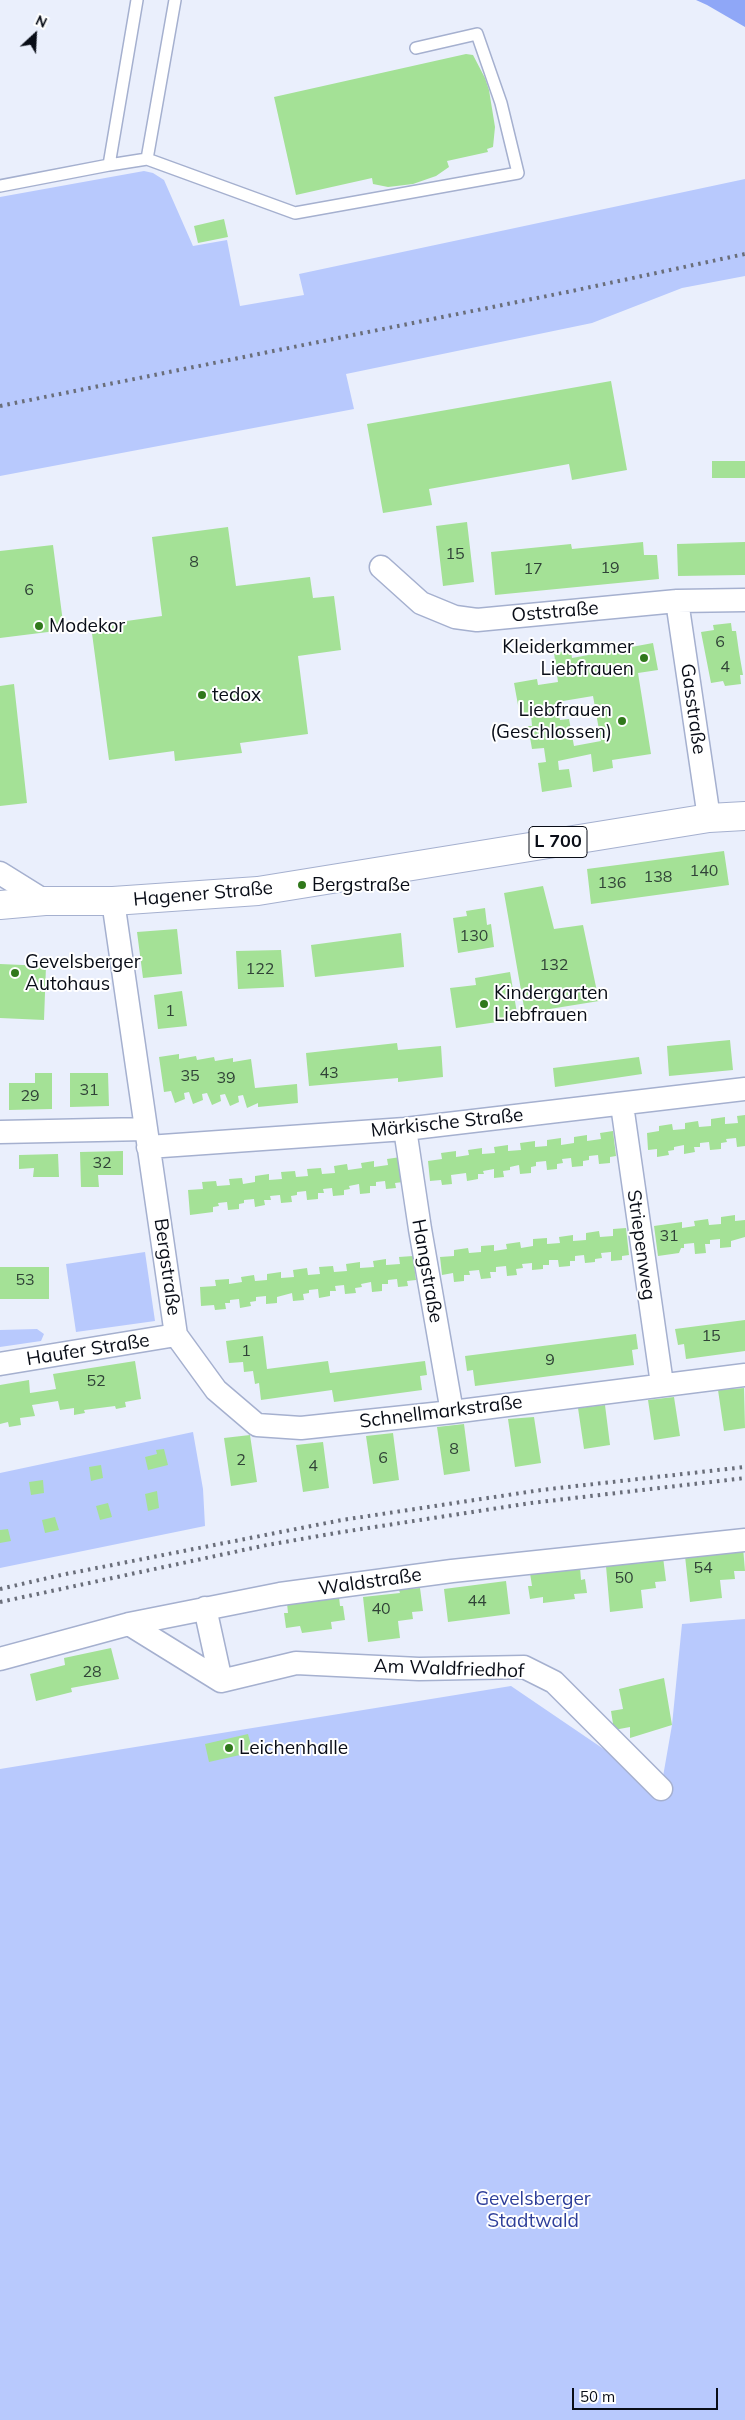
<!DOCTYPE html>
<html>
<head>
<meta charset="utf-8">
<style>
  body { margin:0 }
  #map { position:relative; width:745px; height:2420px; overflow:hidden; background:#eaeffc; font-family:Mulish,sans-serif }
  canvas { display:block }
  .north { position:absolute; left:10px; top:10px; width:50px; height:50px; -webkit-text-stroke:4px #fff; paint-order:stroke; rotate:25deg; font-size:14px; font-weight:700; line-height:20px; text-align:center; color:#090d17 }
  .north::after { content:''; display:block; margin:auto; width:18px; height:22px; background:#090d17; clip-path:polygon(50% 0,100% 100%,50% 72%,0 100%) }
  .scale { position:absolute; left:572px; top:2388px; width:146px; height:22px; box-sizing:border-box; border:2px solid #090d17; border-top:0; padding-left:6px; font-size:15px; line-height:18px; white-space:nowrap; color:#090d17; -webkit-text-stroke:4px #fff; paint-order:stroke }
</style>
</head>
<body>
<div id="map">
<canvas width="745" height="2420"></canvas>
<div class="north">N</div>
<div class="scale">50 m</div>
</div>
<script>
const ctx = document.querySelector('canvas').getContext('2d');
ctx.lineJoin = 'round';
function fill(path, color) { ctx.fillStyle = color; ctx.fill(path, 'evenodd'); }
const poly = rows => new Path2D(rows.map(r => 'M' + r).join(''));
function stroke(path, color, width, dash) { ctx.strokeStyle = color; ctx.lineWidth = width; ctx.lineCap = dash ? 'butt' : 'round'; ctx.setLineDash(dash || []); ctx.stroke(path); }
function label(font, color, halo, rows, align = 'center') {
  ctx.font = font + ' Mulish,sans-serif'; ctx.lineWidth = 4; ctx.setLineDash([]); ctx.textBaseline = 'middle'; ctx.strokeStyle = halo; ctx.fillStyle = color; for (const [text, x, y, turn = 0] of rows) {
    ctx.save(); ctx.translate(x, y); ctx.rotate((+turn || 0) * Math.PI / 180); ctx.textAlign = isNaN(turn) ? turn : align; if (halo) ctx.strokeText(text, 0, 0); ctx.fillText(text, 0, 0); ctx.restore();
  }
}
const green = poly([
  [144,171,153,173,164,180,193,246,227,240,240,306,304,295,299,274,745,179,745,276,682,288,592,323,346,374,354,409,0,476,0,197],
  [145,1252,155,1321,76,1332,66,1264],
  [37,1329,44,1334,41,1341,0,1347,0,1330],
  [193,1432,203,1489,205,1526,0,1568,0,1473],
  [745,1619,745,2420,0,2420,0,1769,511,1686,661,1788,672,1725,682,1624]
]);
const water = poly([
  [696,0,745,0,745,27,707,5]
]);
const building = poly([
  [466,54,473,55,485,78,489,90,495,127,493,147,487,149,488,152,447,161,449,167,436,176,413,184,388,187,373,184,372,178,296,195,274,97],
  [224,219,228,237,198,243,194,226],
  [611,381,627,470,572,480,569,464,429,489,432,505,383,513,367,424],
  [712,461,745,461,745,478,712,478],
  [467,522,474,582,443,586,436,526],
  [228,527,236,586,310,577,313,598,334,596,341,650,298,656,308,734,240,743,242,753,175,761,174,751,109,760,91,626,162,616,152,537],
  [643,542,644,555,657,555,659,579,495,595,491,552,571,544,572,549],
  [745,542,745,575,678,576,677,544],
  [53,545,64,630,0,638,0,551],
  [731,623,732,631,736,631,739,652,743,675,740,675,741,684,725,686,723,681,711,683,701,632,714,630,713,625],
  [653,643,658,670,638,673,651,754,612,760,613,768,593,772,591,754,558,761,559,770,569,769,572,787,542,792,538,763,546,762,544,748,532,749,528,726,532,726,531,714,520,716,514,683,537,679,538,685,558,682,554,653,571,650,572,658],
  [593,696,601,741,574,746,569,719,560,720,558,709,564,708,563,701],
  [14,684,27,803,0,806,0,686],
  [724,851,729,885,591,904,587,869],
  [543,886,554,929,583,925,599,1001,525,1013,504,893],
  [485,908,487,925,491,924,494,947,458,953,453,918,467,916,466,911],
  [177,929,182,974,143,978,137,932],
  [401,933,404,967,315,977,311,945],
  [281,950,284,987,238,989,236,951],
  [0,964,46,966,44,1020,0,1018],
  [510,972,518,1019,456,1028,450,988,476,985,475,978],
  [182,991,187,1026,158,1029,154,995],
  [730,1040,733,1070,669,1076,667,1046],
  [397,1043,398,1050,441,1046,443,1077,398,1082,398,1078,309,1086,306,1053],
  [179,1054,179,1059,196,1056,197,1060,214,1057,215,1061,233,1058,233,1062,251,1059,255,1088,297,1084,298,1103,258,1107,258,1103,247,1108,243,1095,238,1096,239,1102,230,1106,225,1094,220,1095,221,1101,212,1105,207,1093,202,1094,203,1100,193,1104,189,1092,184,1093,185,1099,175,1103,171,1091,164,1092,159,1057],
  [639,1057,642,1074,555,1087,553,1068],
  [35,1073,52,1073,52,1109,9,1110,9,1083,35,1083],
  [70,1073,108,1073,109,1106,70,1107],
  [745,1115,745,1146,737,1147,736,1138,726,1139,727,1142,721,1143,721,1149,710,1150,709,1142,700,1143,700,1147,694,1147,695,1152,684,1154,684,1145,674,1147,674,1150,668,1151,669,1155,657,1157,657,1149,648,1150,647,1133,659,1131,659,1126,672,1124,673,1130,685,1129,685,1123,698,1121,699,1127,711,1126,711,1119,725,1117,725,1124,738,1123,737,1116],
  [613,1131,616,1156,610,1157,610,1163,599,1164,598,1155,589,1156,589,1160,583,1161,583,1166,572,1167,571,1158,562,1159,563,1163,557,1164,557,1169,547,1170,546,1161,536,1162,536,1166,531,1167,531,1173,520,1174,519,1165,510,1167,510,1170,503,1171,504,1177,494,1178,494,1169,483,1171,484,1174,478,1174,478,1179,467,1181,466,1173,451,1175,452,1184,442,1185,441,1180,430,1181,428,1161,442,1159,441,1153,456,1151,456,1157,469,1155,468,1150,482,1148,482,1154,495,1153,494,1147,508,1145,508,1151,521,1150,520,1143,535,1141,535,1147,547,1146,547,1140,561,1138,561,1145,574,1143,574,1137,587,1135,587,1141,601,1139,600,1133],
  [123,1151,123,1175,98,1175,99,1187,81,1187,80,1152],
  [58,1154,59,1177,33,1177,34,1168,19,1169,19,1155],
  [401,1157,403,1182,395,1183,396,1188,386,1189,385,1181,376,1182,376,1186,370,1186,370,1193,360,1194,359,1184,349,1186,350,1189,344,1190,344,1195,333,1196,332,1188,323,1189,324,1193,318,1193,318,1199,307,1200,306,1191,297,1192,297,1195,291,1196,292,1202,281,1203,280,1195,270,1196,271,1200,264,1200,265,1205,255,1207,254,1199,244,1200,244,1203,239,1204,239,1209,228,1210,227,1202,218,1203,219,1206,213,1207,213,1212,190,1215,188,1190,203,1189,202,1182,216,1181,217,1186,230,1185,229,1179,242,1178,243,1184,255,1182,255,1176,269,1174,269,1180,282,1179,281,1172,295,1171,296,1177,308,1176,307,1169,321,1168,322,1174,335,1173,334,1166,347,1164,348,1170,362,1168,361,1163,374,1161,374,1167,388,1165,387,1159],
  [735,1215,735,1221,745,1220,745,1237,731,1241,731,1247,720,1248,720,1239,710,1240,710,1244,705,1244,706,1253,695,1254,694,1243,684,1244,684,1248,681,1248,679,1253,658,1256,654,1226,682,1222,682,1228,695,1226,694,1221,708,1219,709,1225,721,1224,721,1217],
  [626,1228,629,1255,622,1256,622,1260,611,1261,611,1252,601,1253,602,1258,595,1259,595,1262,585,1263,584,1255,575,1256,575,1261,570,1261,570,1266,559,1267,558,1260,549,1260,549,1265,543,1265,543,1269,532,1270,532,1263,522,1264,523,1268,516,1269,517,1275,507,1276,506,1266,496,1267,496,1272,490,1272,491,1278,481,1279,479,1270,469,1271,470,1275,464,1275,464,1281,454,1282,453,1273,442,1275,440,1257,454,1256,454,1250,468,1248,469,1253,481,1252,481,1246,494,1245,494,1251,507,1249,506,1244,520,1242,521,1248,533,1246,533,1239,547,1238,547,1244,560,1243,559,1237,573,1235,573,1241,586,1240,586,1233,599,1231,600,1237,613,1236,613,1229],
  [413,1256,416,1280,407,1281,408,1286,398,1287,397,1279,388,1280,388,1284,382,1284,382,1291,372,1292,371,1282,361,1284,362,1287,355,1288,356,1293,345,1294,344,1285,335,1286,336,1291,330,1291,330,1296,319,1298,318,1289,309,1290,309,1293,303,1294,304,1300,293,1301,292,1293,277,1297,277,1303,266,1304,266,1296,256,1297,256,1301,250,1302,251,1306,240,1308,239,1299,230,1300,230,1303,225,1303,226,1309,215,1310,214,1305,201,1306,200,1287,216,1286,215,1280,229,1279,229,1284,242,1282,241,1277,254,1275,255,1281,267,1280,267,1274,281,1272,281,1278,294,1277,293,1270,307,1268,308,1275,320,1274,319,1267,333,1266,334,1272,347,1271,346,1264,360,1262,360,1268,374,1267,373,1261,386,1259,386,1265,400,1264,399,1257],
  [0,1267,49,1267,49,1299,0,1299],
  [745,1320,745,1351,686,1359,684,1344,678,1345,675,1329],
  [636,1334,638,1349,632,1350,634,1365,475,1386,473,1370,467,1371,465,1356],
  [263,1336,267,1369,328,1361,330,1373,425,1361,427,1375,420,1376,422,1390,334,1402,332,1390,261,1400,259,1383,255,1384,253,1371,244,1372,243,1362,229,1363,226,1341],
  [135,1361,141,1399,125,1402,126,1407,116,1409,115,1406,84,1410,85,1413,74,1415,74,1408,60,1410,58,1401,32,1405,35,1416,20,1418,21,1425,9,1427,8,1422,0,1424,0,1385,29,1380,30,1393,56,1389,53,1374],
  [744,1388,745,1428,724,1431,718,1390],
  [674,1397,680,1436,654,1440,648,1400],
  [605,1405,610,1445,584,1449,578,1408],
  [534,1417,541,1463,515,1467,508,1419],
  [464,1424,470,1471,444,1475,437,1427],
  [393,1433,399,1480,373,1484,366,1436],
  [250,1435,257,1482,231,1486,224,1438],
  [323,1442,329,1488,303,1492,296,1445],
  [164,1449,168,1465,148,1470,145,1457,157,1454,156,1450],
  [101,1465,103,1478,91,1481,89,1467],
  [43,1480,44,1493,31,1495,29,1482],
  [157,1491,159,1508,148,1511,145,1494],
  [108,1503,112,1517,100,1520,96,1506],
  [55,1517,59,1530,45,1533,42,1520],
  [8,1529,11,1541,0,1543,0,1530],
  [743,1547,745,1571,734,1571,735,1579,720,1580,722,1598,690,1602,685,1556],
  [663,1557,666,1581,655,1582,656,1588,641,1590,643,1608,610,1612,606,1566,642,1563,642,1559],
  [580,1567,581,1580,585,1579,587,1593,574,1594,575,1599,543,1603,543,1597,530,1599,528,1586,532,1586,530,1573],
  [506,1581,510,1614,448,1622,444,1589],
  [420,1588,423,1611,412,1612,413,1619,398,1621,400,1638,368,1642,363,1597,400,1593,399,1590],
  [339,1597,340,1606,343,1606,345,1620,331,1622,332,1629,302,1633,300,1626,286,1628,284,1613,288,1613,287,1603],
  [111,1648,119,1679,71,1688,72,1692,36,1701,30,1674,65,1665,64,1658],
  [664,1678,672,1725,630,1738,630,1727,614,1730,611,1711,623,1709,619,1689],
  [248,1734,253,1752,209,1762,205,1744]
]);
const service = poly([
  [147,159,175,0],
  [109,165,147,159,295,213,518,173,501,103,477,34,416,48],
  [0,186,109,165,137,0]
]);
const minor = poly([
  [381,567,421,603,455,617,477,620,677,601,745,600],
  [677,601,709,818],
  [0,873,45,901],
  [113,901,176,1335],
  [622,1105,662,1384],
  [405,1129,420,1229,452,1412],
  [0,1132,146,1129],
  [148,1147,405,1129,745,1089],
  [176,1335,216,1390,257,1425,301,1428,452,1412,745,1375],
  [0,1364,176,1335],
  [205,1608,221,1681],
  [129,1624,221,1681,296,1663,419,1669,524,1667,554,1682,661,1789],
  [0,1659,129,1624,280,1594,452,1571,745,1540]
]);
const primary = poly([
  [0,905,45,901,113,901,258,891,709,818,745,816]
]);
const rail = poly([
  [0,406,572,291,745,254],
  [0,1589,61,1575,342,1520,541,1490,745,1467],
  [0,1602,267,1545,342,1532,531,1503,745,1478]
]);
const markers = [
  [39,626,5,"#30781b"],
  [644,658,5,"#30781b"],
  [202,695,5,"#30781b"],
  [622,721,5,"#30781b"],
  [302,885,5,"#30781b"],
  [15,973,5,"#30781b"],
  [484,1004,5,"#30781b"],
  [229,1748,5,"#30781b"]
];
const numberNames = [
  ["15",455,554],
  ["8",194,562],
  ["19",610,568],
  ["17",533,569],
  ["6",29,590],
  ["6",720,642],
  ["4",725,667],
  ["140",704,871],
  ["138",658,877],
  ["136",612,883],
  ["130",474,936],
  ["132",554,965],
  ["122",260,969],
  ["1",170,1011],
  ["43",329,1073],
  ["35",190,1076],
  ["39",226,1078],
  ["31",89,1090],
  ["29",30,1096],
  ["32",102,1163],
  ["31",669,1236],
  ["53",25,1280],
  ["15",711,1336],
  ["1",246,1351],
  ["9",550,1360],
  ["52",96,1381],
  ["8",454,1449],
  ["6",383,1458],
  ["2",241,1460],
  ["4",313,1466],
  ["54",703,1568],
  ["50",624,1578],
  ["44",477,1601],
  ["40",381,1609],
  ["28",92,1672]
];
const shields = [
  [558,842,58]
];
const shieldNames = [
  ["L 700",558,842]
];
const streetNames = [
  ["Oststraße",555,612,-5],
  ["Gasstraße",693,709,82],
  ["Hagener Straße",203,894,-5],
  ["Märkische Straße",447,1123,-6],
  ["Striepenweg",641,1245,82],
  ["Bergstraße",167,1267,82],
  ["Hangstraße",427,1271,80],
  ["Haufer Straße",88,1350,-9],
  ["Schnellmarkstraße",441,1412,-7],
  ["Waldstraße",370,1582,-8],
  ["Am Waldfriedhof",449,1669,2]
];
const poiNames = [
  ["Modekor",49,626],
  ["Kleiderkammer",634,647,"right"],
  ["Liebfrauen",634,669,"right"],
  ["tedox",212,695],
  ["Liebfrauen",612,710,"right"],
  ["(Geschlossen)",612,732,"right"],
  ["Bergstraße",312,885],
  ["Gevelsberger",25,962],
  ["Autohaus",25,984],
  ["Kindergarten",494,993],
  ["Liebfrauen",494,1015],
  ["Leichenhalle",239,1748]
];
const parkNames = [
  ["Gevelsberger",533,2199],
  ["Stadtwald",533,2221]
];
fill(green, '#b8c9fd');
fill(water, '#8fa7f7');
fill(building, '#a4e196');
stroke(service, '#a5b0cf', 14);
stroke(minor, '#a5b0cf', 25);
stroke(primary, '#a5b0cf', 30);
stroke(service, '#fff', 11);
stroke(minor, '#fff', 22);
stroke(primary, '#fff', 28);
stroke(rail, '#6a6e7a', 4, [2.5, 5]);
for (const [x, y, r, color] of markers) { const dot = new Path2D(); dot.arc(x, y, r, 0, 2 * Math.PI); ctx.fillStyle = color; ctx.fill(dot); stroke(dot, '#fff', 2); }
label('16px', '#304237', null, numberNames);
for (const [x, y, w] of shields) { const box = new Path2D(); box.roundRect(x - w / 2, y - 15.5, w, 31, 4); ctx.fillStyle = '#fff'; ctx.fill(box); stroke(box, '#090d17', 1); }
label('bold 18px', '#090d17', null, shieldNames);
label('19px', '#090d17', '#fff', streetNames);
label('19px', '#090d17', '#fff', poiNames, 'left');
label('19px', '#2e3f9a', '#fff', parkNames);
</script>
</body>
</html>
